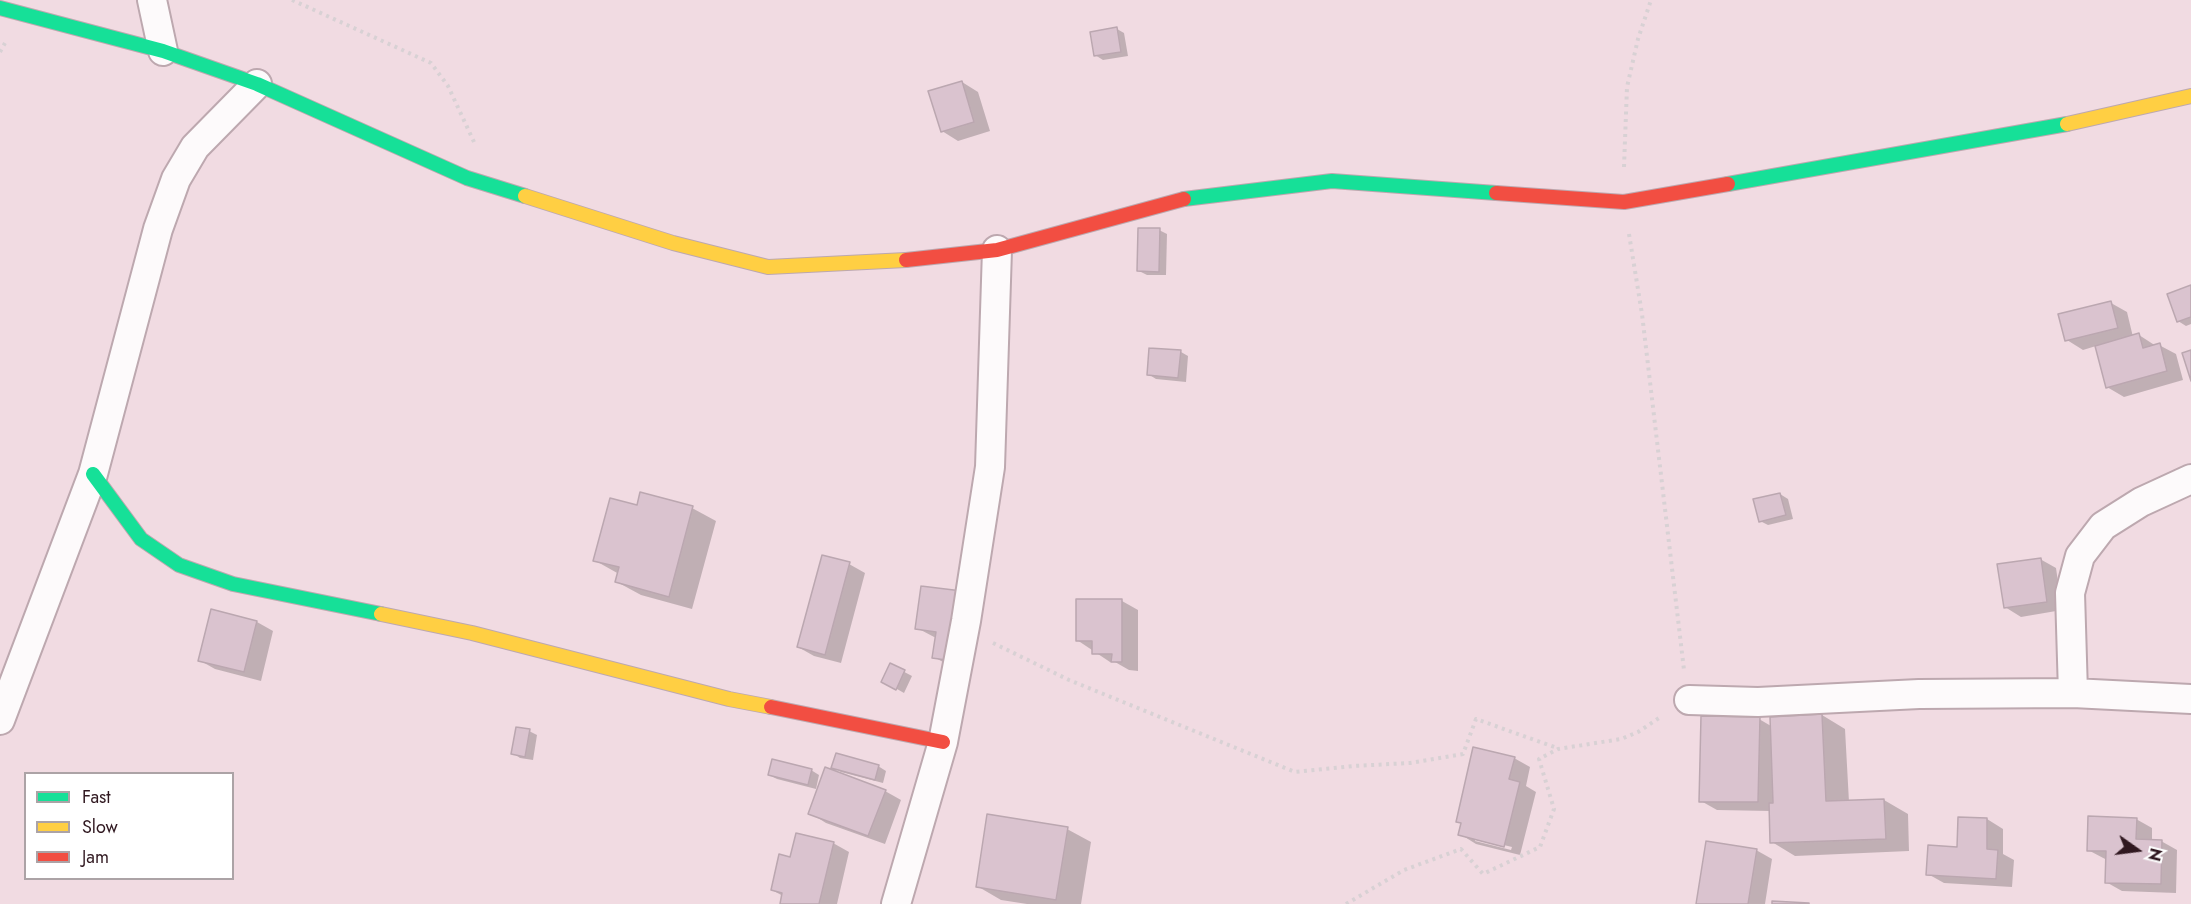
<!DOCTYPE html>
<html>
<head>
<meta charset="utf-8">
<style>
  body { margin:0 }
  #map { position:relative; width:2191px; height:904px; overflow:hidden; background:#f1dbe2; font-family:Jost,sans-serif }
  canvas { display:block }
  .legend { position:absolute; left:24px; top:772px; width:210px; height:108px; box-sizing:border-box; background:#fff; border:2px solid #aca3a6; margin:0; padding:8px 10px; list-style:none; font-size:18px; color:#301820 }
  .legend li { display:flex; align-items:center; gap:12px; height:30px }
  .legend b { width:30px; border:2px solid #aca3a6 }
  .north { position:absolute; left:2107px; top:820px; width:60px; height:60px; -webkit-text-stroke:4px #fff; paint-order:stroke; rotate:104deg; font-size:16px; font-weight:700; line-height:24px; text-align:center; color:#301820 }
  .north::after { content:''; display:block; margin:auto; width:21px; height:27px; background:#301820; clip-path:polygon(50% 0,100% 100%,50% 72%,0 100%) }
</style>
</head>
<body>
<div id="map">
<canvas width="2191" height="904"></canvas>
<ul class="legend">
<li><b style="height:8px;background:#16e098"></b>Fast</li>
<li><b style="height:8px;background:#ffcf43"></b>Slow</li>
<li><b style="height:8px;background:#f24e42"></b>Jam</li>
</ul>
<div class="north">N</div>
</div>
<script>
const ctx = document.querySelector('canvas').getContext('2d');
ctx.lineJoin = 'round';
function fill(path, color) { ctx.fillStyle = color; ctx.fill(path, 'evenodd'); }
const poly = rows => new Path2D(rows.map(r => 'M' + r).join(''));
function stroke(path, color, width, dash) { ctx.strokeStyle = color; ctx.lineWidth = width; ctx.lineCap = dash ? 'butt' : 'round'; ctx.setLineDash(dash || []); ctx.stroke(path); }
const shadow = poly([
  [1117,29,1124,33,1128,56,1103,60,1095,55],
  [962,82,978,92,990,131,958,141,942,131],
  [1159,230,1167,234,1166,275,1147,275,1139,271],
  [2191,286,2191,324,2186,326,2178,321],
  [2111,303,2127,312,2133,337,2139,335,2156,346,2159,345,2176,354,2183,380,2124,397,2107,387,2096,346,2083,350,2067,340],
  [1181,352,1188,356,1186,382,1156,379,1148,374],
  [1780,494,1788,499,1793,519,1768,525,1760,521],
  [638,507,692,508,716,521,692,609,641,595,617,582,619,574,594,560],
  [2040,559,2056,568,2062,610,2021,617,2005,607],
  [849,564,865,573,841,663,814,656,798,647],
  [922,587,950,666,934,657,936,638,917,628],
  [1122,601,1138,610,1138,671,1129,670,1115,662,1110,662,1077,640],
  [212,611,257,622,273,631,261,681,215,669,199,660],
  [891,665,912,676,904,693,883,681],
  [1822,715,1845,729,1849,802,1884,800,1908,814,1909,851,1795,856,1772,842,1770,811,1717,810,1701,801,1759,719,1771,726],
  [529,731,537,735,533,760,520,758,513,753],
  [1514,758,1530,767,1526,786,1536,792,1520,855,1476,844,1460,834,1462,824,1457,821],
  [1475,838,1512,847,1511,850,1475,841],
  [878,766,886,771,883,783,841,772,833,767],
  [811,770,819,775,816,789,777,779,769,775],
  [885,791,901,800,885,844,826,823,810,813],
  [1960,819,1987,819,2003,829,2003,854,2014,860,2012,887,1944,883,1928,874,1959,849],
  [2136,819,2152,828,2152,841,2161,841,2177,850,2176,893,2122,891,2106,882,2107,860,2088,850],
  [1067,829,1091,842,1081,904,1027,904,1001,900,977,886],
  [833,843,849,852,837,904,781,904,783,896,772,890,792,859],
  [1756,850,1772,859,1765,904,1698,904]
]);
const building = poly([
  [1117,27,1121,52,1094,56,1090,32,1117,27],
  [962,81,974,122,941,132,928,91,962,81],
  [1138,228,1160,228,1159,272,1137,271,1138,228],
  [2191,285,2191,317,2177,322,2167,294,2191,285],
  [2111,301,2118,328,2065,341,2058,314,2111,301],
  [2139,333,2143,348,2160,343,2167,371,2106,388,2095,346,2139,333],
  [1149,348,1181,350,1178,378,1147,375,1149,348],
  [2191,350,2191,381,2182,353,2191,350],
  [640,492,693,506,669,597,615,582,619,567,593,561,610,498,637,505,640,492],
  [1780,493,1786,515,1759,522,1753,499,1780,493],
  [822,555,850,562,825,655,797,647,822,555],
  [2041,558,2047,602,2004,608,1997,564,2041,558],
  [921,586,962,591,953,661,932,658,936,632,915,629,921,586],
  [1076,599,1122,599,1122,662,1111,662,1112,654,1092,654,1092,641,1076,641,1076,599],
  [211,609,257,621,244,672,198,661,211,609],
  [890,663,905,670,896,690,881,682,890,663],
  [1822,714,1826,801,1884,799,1886,839,1770,843,1769,803,1773,803,1770,717,1822,714],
  [1701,716,1760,717,1758,802,1699,802,1701,716],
  [516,727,530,729,525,757,511,754,516,727],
  [1473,747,1515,757,1509,779,1520,782,1504,847,1458,835,1461,823,1456,822,1473,747],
  [836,753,879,765,875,780,831,768,836,753],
  [772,759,812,769,808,785,768,775,772,759],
  [825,767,886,790,868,836,808,814,825,767],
  [987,814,1068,827,1056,900,976,887,987,814],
  [2088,816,2137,818,2136,839,2162,840,2161,884,2105,883,2106,851,2087,851,2088,816],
  [1958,817,1987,818,1987,849,1998,850,1996,879,1926,875,1928,845,1957,847,1958,817],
  [796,833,834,842,819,904,780,904,782,893,771,890,779,854,790,857,796,833],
  [1706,841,1757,849,1748,904,1696,904,1706,841],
  [1772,901,1809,903,1809,904,1772,904,1772,901]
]);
const path = poly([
  [292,0,431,63,448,86,474,142],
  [0,52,5,43],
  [1624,167,1627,87,1638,39,1651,0],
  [1629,234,1642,314,1684,670],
  [993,643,1069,680,1295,772,1353,766,1410,763,1463,754,1476,719,1557,748],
  [1346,904,1404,870,1461,849,1483,874,1540,847,1554,809,1539,759,1558,749,1621,739,1638,732,1662,716]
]);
const street = poly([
  [152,0,163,51],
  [2073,693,2070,593,2080,556,2103,526,2141,502,2191,479],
  [1689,700,1758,702,1919,694,2073,693,2191,699],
  [0,720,93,474,158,229,176,179,195,147,257,84],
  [896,904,943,742,966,621,990,467,997,250]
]);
const fast = poly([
  [0,8,163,51,257,84,467,178,525,196],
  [1728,184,2067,124],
  [1184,199,1332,181,1496,193],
  [93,474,141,539,179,565,233,584,381,614]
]);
const slow = poly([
  [2067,124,2191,96],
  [525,196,673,243,768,267,906,260],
  [381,614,472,633,729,699,771,707]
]);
const jam = poly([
  [1496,193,1624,202,1728,184],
  [906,260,997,250,1184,199],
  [771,707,943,742]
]);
fill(shadow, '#0003');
fill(building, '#dac3cf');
stroke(building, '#bba7b0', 1.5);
stroke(street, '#bda8af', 32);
stroke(fast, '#bda8af', 16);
stroke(slow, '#bda8af', 16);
stroke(jam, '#bda8af', 16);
stroke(path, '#d8d1d4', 4, [3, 4.5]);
stroke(street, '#fdfafb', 28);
stroke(fast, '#16e098', 14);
stroke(slow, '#ffcf43', 14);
stroke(jam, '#f24e42', 14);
</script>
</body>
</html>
